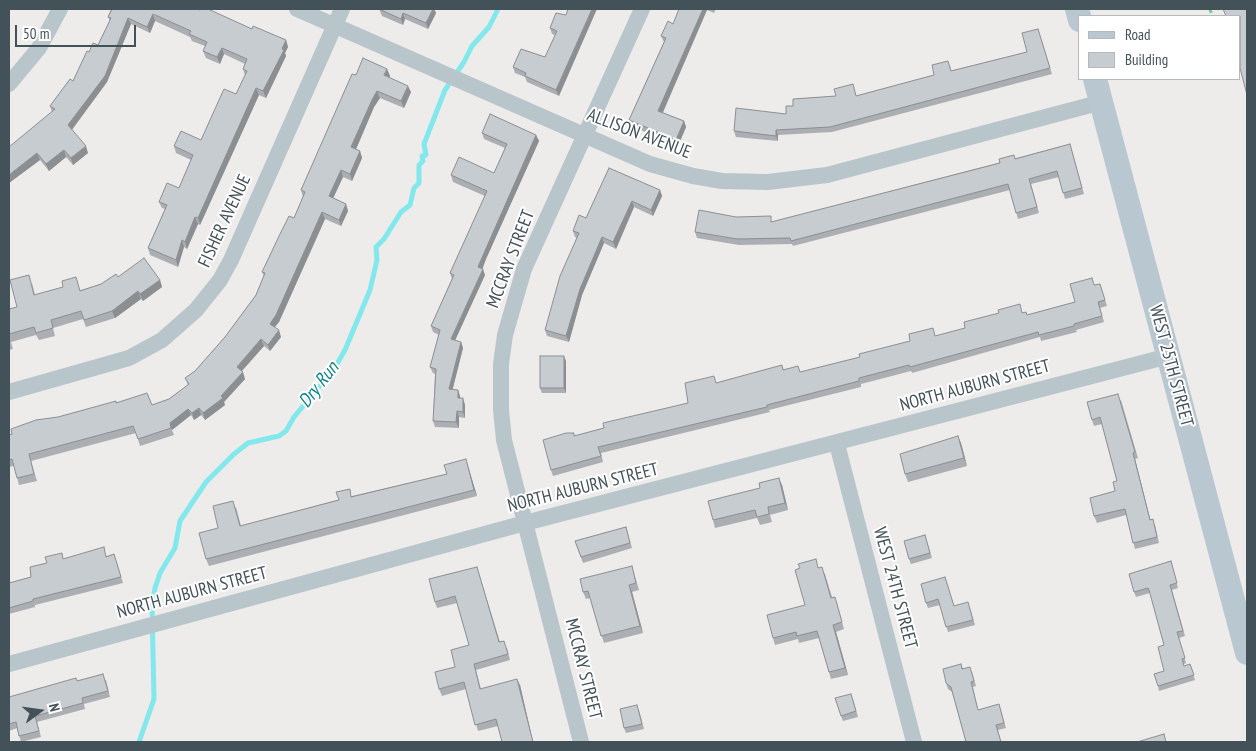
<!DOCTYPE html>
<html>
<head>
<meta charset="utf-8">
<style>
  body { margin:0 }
  #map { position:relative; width:1256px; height:751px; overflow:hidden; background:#eeebeb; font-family:"PT Sans Narrow",sans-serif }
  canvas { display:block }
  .frame { position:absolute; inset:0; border:10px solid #435258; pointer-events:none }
  .legend { position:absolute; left:1078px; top:15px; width:162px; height:65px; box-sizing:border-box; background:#fff; border:1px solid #b4babc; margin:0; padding:6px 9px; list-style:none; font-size:15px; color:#435258 }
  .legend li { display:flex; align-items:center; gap:10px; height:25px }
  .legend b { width:25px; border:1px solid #b4babc }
  .north { position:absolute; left:15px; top:686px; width:50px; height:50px; -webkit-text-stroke:4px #fff; paint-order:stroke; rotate:76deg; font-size:14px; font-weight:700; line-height:20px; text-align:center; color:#435258 }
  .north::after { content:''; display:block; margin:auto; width:18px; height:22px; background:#435258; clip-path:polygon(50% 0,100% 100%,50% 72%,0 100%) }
  .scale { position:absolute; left:15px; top:25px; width:121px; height:22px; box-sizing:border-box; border:2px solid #435258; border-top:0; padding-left:6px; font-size:15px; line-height:18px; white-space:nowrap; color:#435258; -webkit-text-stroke:4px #fff; paint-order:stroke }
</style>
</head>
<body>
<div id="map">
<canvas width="1256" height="751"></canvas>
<div class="frame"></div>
<ul class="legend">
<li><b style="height:6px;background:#b8c7d0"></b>Road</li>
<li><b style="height:14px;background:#c7ccd0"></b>Building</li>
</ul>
<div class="north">N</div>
<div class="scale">50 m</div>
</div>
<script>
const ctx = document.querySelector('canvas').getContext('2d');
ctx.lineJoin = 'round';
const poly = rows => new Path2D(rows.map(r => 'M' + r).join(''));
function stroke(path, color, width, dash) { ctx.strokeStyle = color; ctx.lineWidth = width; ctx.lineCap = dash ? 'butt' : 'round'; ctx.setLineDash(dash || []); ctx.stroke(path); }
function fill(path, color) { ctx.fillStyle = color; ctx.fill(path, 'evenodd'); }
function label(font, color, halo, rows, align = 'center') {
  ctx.font = font + ' "PT Sans Narrow",sans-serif'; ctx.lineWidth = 4; ctx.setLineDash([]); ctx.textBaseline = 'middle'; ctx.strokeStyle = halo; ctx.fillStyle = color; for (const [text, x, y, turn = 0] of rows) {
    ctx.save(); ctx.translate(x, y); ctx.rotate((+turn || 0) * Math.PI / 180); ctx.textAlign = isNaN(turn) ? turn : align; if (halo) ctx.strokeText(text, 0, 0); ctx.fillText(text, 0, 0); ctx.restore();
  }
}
const stream = poly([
  [139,742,154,699,152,605,155,588,160,573,175,548,180,521,206,482,234,454,248,443,279,436,286,431,294,417,334,369,345,350,370,290,377,260,376,247,384,239,401,212,410,205,414,188,419,183,419,165,423,161,422,156,426,155,424,144,445,90,464,62,472,46,489,27,498,9]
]);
const path = poly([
  [1210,9,1212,16]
]);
const minor = poly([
  [297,9,650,164,693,176,722,181,768,182,827,175,1102,102],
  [9,84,39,48,60,9],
  [9,392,129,358,162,340,196,310,220,280,231,260,342,9],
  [837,444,914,742],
  [9,664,525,523,1169,356],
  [581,742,504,440,501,410,501,364,505,335,524,269,642,9]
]);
const secondary = poly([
  [1077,9,1080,20],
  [1095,79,1247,653]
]);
const wall = poly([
  [111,9,252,29,286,40,288,47,285,53,286,56,266,98,259,95,200,225,198,224,187,249,184,247,178,267,150,255,148,248,165,209,162,208,159,202,179,188,191,160,176,153,174,146,201,140,236,94,245,75,243,69,245,64,224,54,220,64,206,58,203,51,205,46,192,41,190,37,155,21,150,33,131,24,107,82,72,130,88,153,73,165,66,157,49,171,40,160,9,183,52,112,50,106,73,81,89,52,98,45,110,21,108,17],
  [379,9,434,9,436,13,428,29,405,19,403,25,382,16],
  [679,9,716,9,714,13,707,10,706,12,662,112,684,121,686,127,678,146,631,126,629,120,664,42,661,36,673,24],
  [556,13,559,96,527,82,525,77,515,73,513,67,545,57,555,35,552,34,550,28],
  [1038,29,1052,74,832,132,778,135,778,141,736,137,734,131,786,114,793,106,836,96,853,84,856,96,934,75,950,66,951,71,1027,52],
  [387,69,390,76,389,77,411,92,404,108,380,98,374,107,356,149,360,151,362,158,352,181,343,177,333,198,346,204,348,211,341,226,325,219,279,322,275,327,281,337,270,351,264,346,242,371,245,379,224,402,225,405,205,420,201,415,194,420,191,415,172,430,174,435,140,446,136,433,31,461,37,481,19,485,14,466,9,467,9,435,58,417,117,403,152,405,169,399,188,385,185,378,195,371,225,337,256,295,264,276,262,272,294,218,303,197,301,190,356,75],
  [482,133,536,135,539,141,486,259,482,269,485,275,455,340,461,342,463,348,452,390,458,390,460,398,465,405,465,418,459,417,459,428,435,427,433,421,435,374,433,373,430,367,439,335,433,332,431,326,452,279,450,273,485,196,453,182,451,175,494,173,505,148,484,139],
  [1070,144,1084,194,1065,199,1059,177,1031,184,1039,213,1018,219,1010,190,793,246,792,244,739,245,697,238,695,232,736,217,773,222],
  [660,190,662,196,653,216,634,207,616,249,604,243,582,295,569,342,547,336,545,330,577,238,575,237,573,231,586,218],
  [118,277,160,280,162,287,143,301,141,299,115,318,86,327,83,319,53,328,55,336,39,340,36,335,11,342,13,349,9,350,9,309,17,307,32,283,35,295,81,290,101,284],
  [1100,284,1107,306,1100,308,1104,322,1076,330,1077,332,1041,341,1040,337,912,373,911,371,861,384,861,387,769,410,770,412,601,453,603,462,553,476,551,470,575,436,604,428,688,403,717,383,782,365,783,369,801,372,860,357,1022,313,1027,315,1075,302,1094,285],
  [566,361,566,393,542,393,540,388],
  [1121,400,1138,458,1135,459,1150,520,1155,525,1159,543,1135,549,1126,515,1097,523,1094,516,1115,491,1117,481,1102,424,1094,426,1092,420],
  [961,443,967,466,908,482,905,474],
  [468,466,477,496,209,566,206,559,218,528,236,507,241,526,352,496,447,474],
  [782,485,788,510,770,515,772,522,760,525,757,518,715,528,713,520],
  [626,527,632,548,583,563,575,541],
  [925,535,932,558,911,564,909,559],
  [114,554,123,583,35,605,35,607,9,614,9,583,31,577,64,559,107,556],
  [1171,561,1178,588,1172,590,1185,636,1179,638,1186,663,1184,664,1184,666,1190,664,1195,680,1159,691,1158,686,1164,671,1164,645,1150,593,1136,597,1134,592],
  [632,566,639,590,632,592,643,633,604,643,590,598,586,599,583,592],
  [477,567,500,642,507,648,510,660,476,670,481,689,520,685,533,742,502,742,498,726,478,731,466,689,442,696,439,689,455,667,469,645,457,603,437,608,435,602],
  [819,568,825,574,832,597,837,603,844,629,836,632,848,675,831,679,819,638,799,643,798,639,775,645,773,638,805,605],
  [945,577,954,606,970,608,975,625,948,632,940,605,928,608,926,603],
  [961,664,963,669,972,672,976,686,973,687,978,710,999,704,1006,728,998,730,1001,742,966,742,952,692,948,689,946,683],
  [106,680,110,697,84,704,85,709,37,722,41,737,21,742,17,728,9,731,9,697,77,681],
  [853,699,858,717,843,721,841,716],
  [639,710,644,729,626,733,624,728]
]);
const shadedWall = poly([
  [433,9,434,9,436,13,428,29,426,23],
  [592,9,597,9,559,96,556,90],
  [703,9,707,9,707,10,661,117,658,111],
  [403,13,405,19,403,25,401,19],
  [153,14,155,21,150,33,147,27],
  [128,18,131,24,107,82,70,132,68,125],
  [286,40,288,47,285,53,286,56,266,98,263,91],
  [222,48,224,54,220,64,217,57],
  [387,69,390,76,387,82,384,75],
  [408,86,411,92,404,108,401,101],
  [256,88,259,95,200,225,198,218],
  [377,91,380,98,374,107,354,154,351,147,372,100],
  [684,121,686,127,678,146,676,140],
  [776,130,778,135,778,141,776,136],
  [536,135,539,141,486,259,481,273,478,267,484,253],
  [86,146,88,153,73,165,71,158],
  [64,150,66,157,49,171,46,164],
  [360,151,362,158,352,181,350,174],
  [37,153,40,160,9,183,9,175],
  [341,170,343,177,331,203,329,196],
  [660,190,662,196,653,216,651,210],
  [632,201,634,207,616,249,613,242],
  [346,204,348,211,341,226,339,220],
  [322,212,325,219,279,322,272,330,270,324],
  [195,217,198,224,187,249,185,242],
  [602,237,604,243,582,295,569,342,566,336,580,289],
  [182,240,184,247,178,267,176,260],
  [483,269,485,275,453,345,451,339],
  [160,280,162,287,143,301,140,294],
  [138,291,141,299,115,318,112,311],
  [279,330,281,337,270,351,268,345],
  [261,339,264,346,239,374,237,367],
  [461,342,463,348,451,396,449,389],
  [564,356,566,361,566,393,564,388],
  [243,372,245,379,224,402,225,405,205,420,203,413,221,396],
  [458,390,460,396,460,404,458,398],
  [463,398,465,405,465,418,463,412],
  [199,408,201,415,194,420,192,413],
  [188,409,191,415,172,430,170,423],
  [457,411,459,417,459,428,456,422],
  [958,436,961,443,967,466,964,458],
  [1133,453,1135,459,1152,526,1150,520],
  [466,459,468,466,477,496,474,490],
  [779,478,782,485,788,510,785,503],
  [629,585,632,592,643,633,640,626],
  [833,625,836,632,848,675,845,668],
  [517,679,520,685,533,742]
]);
const building = poly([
  [112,9,198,9,200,10,201,9,208,9,252,29,253,26,286,40,282,49,284,50,263,91,256,88,198,218,195,217,185,242,182,240,176,260,148,248,167,205,159,202,167,183,179,188,193,155,174,146,181,131,201,140,224,89,236,94,247,71,243,69,247,59,222,48,217,57,203,51,207,42,189,34,191,31,153,14,147,27,128,18,105,76,68,125,86,146,71,158,64,150,46,164,37,153,9,175,9,147,55,109,50,106,70,79,73,81,87,51,89,52,93,43,98,45,111,18,108,17,112,9],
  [379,9,433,9,426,23,403,13,401,19,379,9],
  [568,9,592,9,556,90,525,76,526,73,513,67,521,49,545,57,557,31,550,28,556,13,566,15,568,9],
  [679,9,703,9,658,111,684,121,676,140,629,120,666,38,661,36,668,21,673,24,679,9],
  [1223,9,1247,9,1247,95,1240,68,1240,16,1226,16,1223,9],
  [1038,29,1050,68,830,127,776,130,776,136,734,131,736,108,786,114,786,106,793,106,793,99,836,96,834,89,853,84,856,96,934,75,932,65,948,61,951,71,1027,52,1022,33,1038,29],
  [363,58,387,69,384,75,408,86,401,101,377,91,372,100,351,147,360,151,350,174,341,170,329,196,346,204,339,220,322,212,276,315,270,324,279,330,268,345,261,339,237,367,243,372,221,396,223,398,203,413,199,408,192,413,188,409,170,423,171,428,138,439,133,426,29,454,34,474,17,478,12,459,9,460,9,435,12,434,11,429,36,420,58,417,116,401,116,403,147,393,152,405,169,399,189,384,185,378,195,371,225,337,256,295,265,273,262,272,280,234,289,216,294,218,305,192,301,190,352,74,356,75,363,58],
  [490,114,536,135,484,253,478,267,483,269,451,339,461,342,449,389,458,390,458,398,463,398,463,412,457,411,456,422,433,421,436,369,430,367,440,330,431,326,454,275,450,273,487,191,451,175,459,157,494,173,507,144,482,133,490,114],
  [1070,144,1082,188,1063,193,1057,171,1029,179,1037,207,1016,213,1008,184,791,241,790,238,737,239,695,232,699,210,736,217,771,216,771,222,1000,163,999,159,1014,155,1015,159,1070,144],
  [609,168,660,190,651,210,632,201,613,242,602,237,580,289,566,336,545,330,560,276,579,233,573,231,579,215,586,218,609,168],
  [144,258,160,280,140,294,138,291,112,311,84,320,81,311,51,320,53,328,36,333,34,327,9,334,9,309,17,307,10,280,29,275,34,295,63,287,62,281,76,277,80,291,101,284,116,274,118,277,144,258],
  [1092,278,1094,285,1100,284,1105,300,1098,302,1102,316,1074,324,1074,326,1039,335,1038,332,910,367,909,365,859,378,859,381,767,405,767,407,598,447,601,456,551,470,543,440,566,433,574,433,574,436,604,428,603,423,688,403,685,383,714,376,716,383,782,365,783,370,798,366,800,372,860,357,859,354,910,341,909,334,933,328,935,336,965,328,964,322,999,313,998,310,1020,304,1022,313,1026,312,1027,315,1075,302,1070,284,1092,278],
  [540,356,564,356,564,388,540,388,540,356],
  [1118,394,1135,452,1133,453,1150,520,1153,519,1157,537,1133,543,1125,509,1094,516,1090,498,1115,491,1113,482,1117,481,1100,417,1092,420,1087,402,1118,394],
  [958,436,964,458,905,474,900,454,958,436],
  [466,459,474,490,206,559,199,533,218,528,213,506,233,501,240,526,339,500,336,492,350,489,351,497,447,474,444,465,466,459],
  [779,478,785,503,768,507,769,514,757,517,755,510,713,520,708,501,760,488,759,483,779,478],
  [626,527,630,543,581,557,575,541,626,527],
  [925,535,930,553,909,559,904,541,925,535],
  [104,547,106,557,114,554,121,577,33,599,33,601,9,608,9,583,31,577,30,567,47,563,45,557,62,553,63,559,104,547],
  [816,559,818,568,822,567,831,598,835,597,842,622,833,625,845,668,829,672,817,631,797,636,796,632,773,638,767,615,805,605,795,570,800,568,798,564,816,559],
  [1171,561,1177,583,1170,585,1183,631,1177,632,1185,658,1182,659,1184,666,1190,664,1194,675,1158,686,1154,674,1164,671,1158,647,1164,645,1149,590,1148,588,1134,592,1129,574,1171,561],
  [632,566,636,583,629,585,640,626,601,636,588,591,583,592,580,579,632,566],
  [477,567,499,642,504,641,508,654,474,664,480,689,517,679,533,742,502,742,496,719,475,725,464,682,439,689,435,672,455,667,451,650,469,645,455,596,435,602,429,579,477,567],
  [945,577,954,606,968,602,973,620,946,627,938,599,926,603,921,584,945,577],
  [961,664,962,669,970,667,974,681,971,682,978,710,999,704,1004,723,996,725,1001,742,966,742,951,687,946,683,943,669,961,664],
  [103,674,108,691,82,698,83,703,35,716,39,731,19,736,16,722,9,724,9,697,76,678,77,681,103,674],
  [851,694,856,711,841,716,835,698,851,694],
  [637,705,642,724,624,728,620,709,637,705],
  [1164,734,1166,742,1137,742,1164,734]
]);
const streetNames = [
  ["ALLISON AVENUE",639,134,21],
  ["FISHER AVENUE",225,221,-65],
  ["MCCRAY STREET",511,259,-69],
  ["WEST 25TH STREET",1171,366,75],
  ["NORTH AUBURN STREET",975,386,-15],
  ["NORTH AUBURN STREET",583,488,-14],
  ["WEST 24TH STREET",895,588,75],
  ["NORTH AUBURN STREET",192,593,-15],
  ["MCCRAY STREET",583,669,76]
];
const waterNames = [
  ["Dry Run",319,385,-52]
];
stroke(stream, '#82e8ec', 5);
stroke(path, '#6ecc8f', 3, [4, 2.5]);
stroke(minor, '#b8c6cb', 16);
stroke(secondary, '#b8c7d0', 24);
fill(wall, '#abafb3');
fill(shadedWall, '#8b8f92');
fill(building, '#c7ccd0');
stroke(building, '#8b8f92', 1);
label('18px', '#435258', '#fff', streetNames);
label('italic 19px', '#0b8287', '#fff', waterNames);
</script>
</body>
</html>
